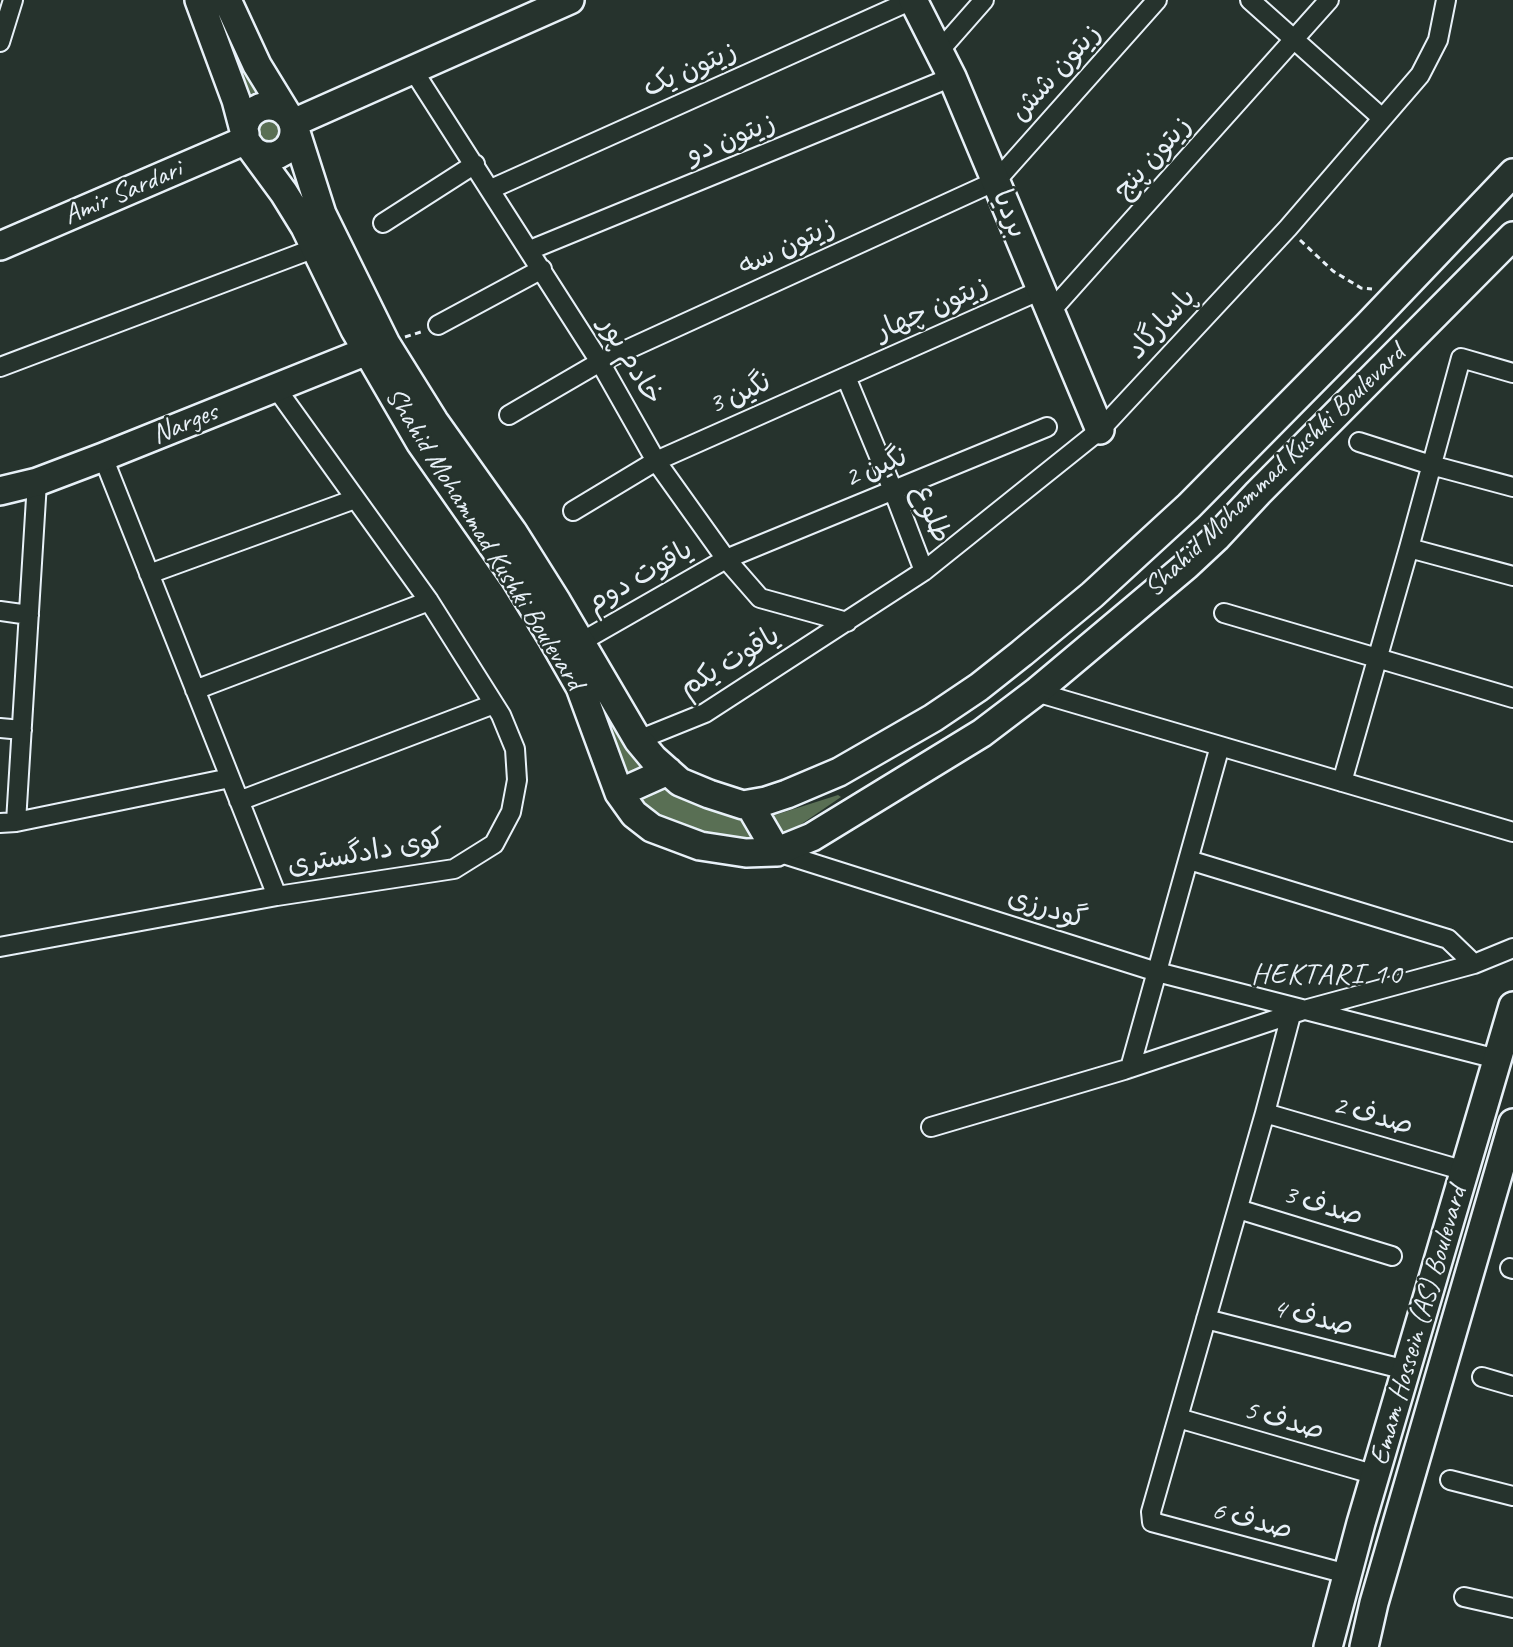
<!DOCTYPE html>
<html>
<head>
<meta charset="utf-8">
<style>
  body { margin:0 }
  canvas { display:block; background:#26332d }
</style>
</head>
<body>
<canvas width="1513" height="1647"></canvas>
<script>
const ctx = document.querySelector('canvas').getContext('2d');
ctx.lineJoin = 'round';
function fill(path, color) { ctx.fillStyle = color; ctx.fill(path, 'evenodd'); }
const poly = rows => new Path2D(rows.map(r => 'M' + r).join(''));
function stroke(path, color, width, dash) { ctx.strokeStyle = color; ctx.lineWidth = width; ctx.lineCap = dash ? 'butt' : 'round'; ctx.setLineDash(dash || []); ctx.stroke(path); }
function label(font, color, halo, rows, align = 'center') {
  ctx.font = font + ' Caveat,"Playpen Sans Arabic",sans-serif'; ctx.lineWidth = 5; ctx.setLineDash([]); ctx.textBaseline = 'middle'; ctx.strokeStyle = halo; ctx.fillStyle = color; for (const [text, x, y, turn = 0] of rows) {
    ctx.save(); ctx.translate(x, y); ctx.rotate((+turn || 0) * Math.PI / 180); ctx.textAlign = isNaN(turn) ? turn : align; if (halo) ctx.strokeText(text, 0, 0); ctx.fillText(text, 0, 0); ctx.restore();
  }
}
const green = poly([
  [231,40,260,89,248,96],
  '254 132a16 16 0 1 1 32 0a16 16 0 1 1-32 0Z',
  [601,705,650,767,626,778],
  [665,778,741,812,762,845,745,846,660,823,629,795],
  [838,795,841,797,781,838,769,817]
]);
const path = poly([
  [1300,240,1333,271,1361,288,1372,289],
  [405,337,424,331]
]);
const street = poly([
  [1250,0,1382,118],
  [0,42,13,0],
  [940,50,984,0],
  [413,70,600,362,656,461,726,559,760,598,847,622],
  [491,189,912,0],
  [383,223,475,164],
  [530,250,952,77],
  [1050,312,1329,0],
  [438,325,542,269],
  [0,367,315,248],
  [846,377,893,490,924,571],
  [509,415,600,362,996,181,1157,0],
  [1359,442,1431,465,1513,487],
  [103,457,277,896],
  [573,511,656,461,1041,290],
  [1409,548,1513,576],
  [149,574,355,499],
  [0,611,29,615],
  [1224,613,1513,698],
  [581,642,726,559,1047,427],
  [195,690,429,601],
  [1036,692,1513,832],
  [0,728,22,730],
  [638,740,705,713,924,571,1100,430,1288,228,1420,75,1438,40,1446,0],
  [1342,782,1409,548,1461,358,1513,373],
  [239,801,494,704],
  [16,822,37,482],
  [0,823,16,822,230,778],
  [777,852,1157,972,1497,1059],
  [1189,860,1448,939,1474,964],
  [0,947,277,896,454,869,494,844,511,812,517,780,515,749,501,715,429,601,276,388],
  [1291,1015,1265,1113,1151,1512,1152,1522,1347,1574],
  [1130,1068,1220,746],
  [1265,1113,1465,1171],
  [931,1127,1124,1070,1304,1010,1474,964,1513,948],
  [1238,1209,1392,1256],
  [1510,1268,1513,1269],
  [1206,1319,1406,1370],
  [1482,1377,1513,1386],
  [1178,1418,1376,1475],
  [1450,1480,1513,1496],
  [1464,1597,1513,1608]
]);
const secondary = poly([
  [199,0,236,100,245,134],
  [227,0,257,65,287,114],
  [913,0,952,77,1100,430],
  '244 131a25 25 0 1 1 50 0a25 25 0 1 1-50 0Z',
  [293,123,570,0],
  [294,126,322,214,386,344,434,421,513,532,557,602,638,740,653,758,680,782,709,794,743,805,766,801,787,794,839,772,933,718,979,687,1022,653,1092,595,1189,506,1368,325,1513,173],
  [248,144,284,193,305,227,355,330,420,442,515,578,552,638,580,687,619,793,634,814,652,828,700,846,746,853,775,852,812,837,982,733,1036,692,1186,566,1216,538,1258,493,1513,236],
  [0,246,246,140],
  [0,491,37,482,103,457,367,351],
  [619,793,668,771],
  [749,804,777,852],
  [1328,1647,1361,1523,1513,1006],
  [1364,1647,1374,1603,1513,1123]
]);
const streetNames = [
  ["زیتون یک",690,70,-24],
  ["زیتون شش",1056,73,-48],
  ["زیتون دو",731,139,-22],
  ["زیتون پنج",1153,158,-48],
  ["Amir Sardari",123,193,-23],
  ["بردیا",1009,214,68],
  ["زیتون سه",787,247,-25],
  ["زیتون چهار",932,309,-24],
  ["پاسارگاد",1162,324,-47],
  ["خادم پور",630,361,59],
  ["نگین 3",740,394,-24],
  ["Narges",185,424,-22],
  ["نگین 2",876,468,-22],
  ["Shahid Mohammad Kushki Boulevard",1275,471,-44],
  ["طلوع",931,514,69],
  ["Shahid Mohammad Kushki Boulevard",484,539,58],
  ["یاقوت دوم",640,577,-30],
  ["یاقوت یکم",730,662,-31],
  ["کوی دادگستری",366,853,-10],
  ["گودرزی",1047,909,18],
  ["صدف 2",1373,1116,16],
  ["صدف 3",1323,1206,17],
  ["صدف 4",1313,1318,14],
  ["Emam Hossein (AS) Boulevard",1419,1326,-74],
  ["صدف 5",1284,1421,16],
  ["صدف 6",1252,1521,15]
];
const neighbourhoodNames = [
  ["HEKTARI 10",1327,975]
];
fill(green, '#596f54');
stroke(street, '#e8f1f8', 22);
stroke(secondary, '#e8f1f8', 32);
stroke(path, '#e8f1f8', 3, [6, 4.5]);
stroke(street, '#26332d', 18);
stroke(secondary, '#26332d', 27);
label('28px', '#e8f1f8', '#26332d', streetNames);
ctx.letterSpacing = '1.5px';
label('30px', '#e8f1f8', '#26332d', neighbourhoodNames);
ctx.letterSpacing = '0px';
</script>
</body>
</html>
